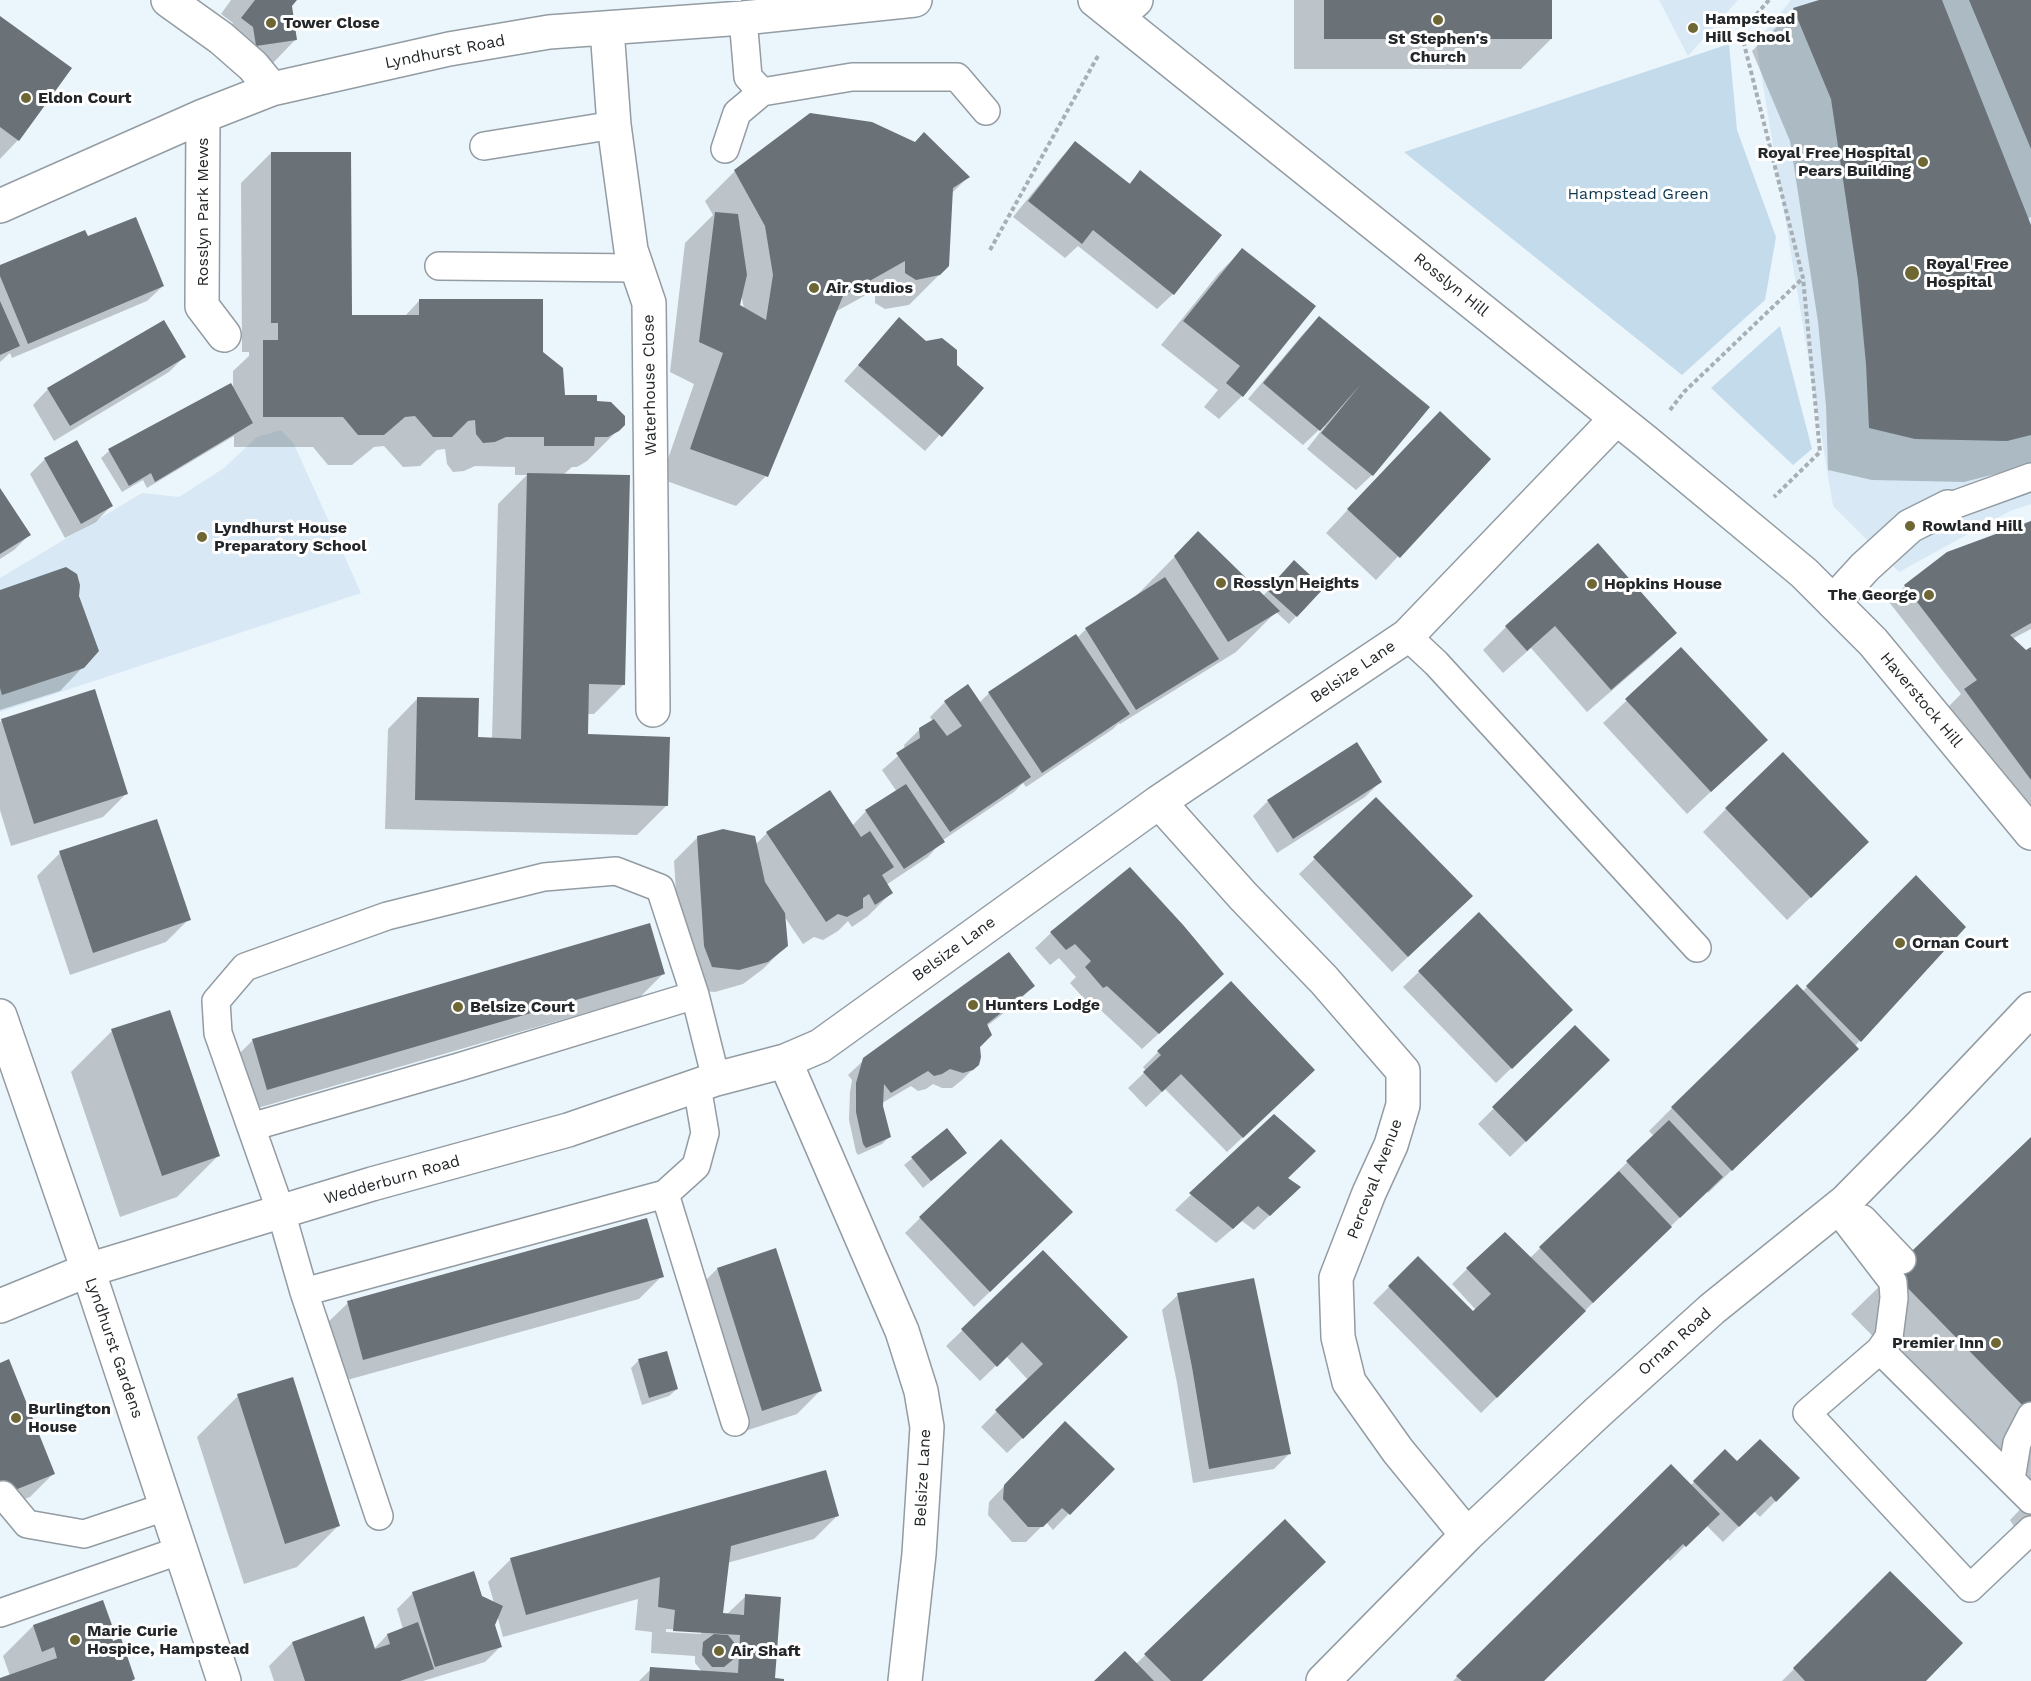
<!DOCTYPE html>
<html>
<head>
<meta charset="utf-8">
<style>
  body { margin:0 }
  canvas { display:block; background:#ebf5fc }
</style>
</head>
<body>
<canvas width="2031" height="1681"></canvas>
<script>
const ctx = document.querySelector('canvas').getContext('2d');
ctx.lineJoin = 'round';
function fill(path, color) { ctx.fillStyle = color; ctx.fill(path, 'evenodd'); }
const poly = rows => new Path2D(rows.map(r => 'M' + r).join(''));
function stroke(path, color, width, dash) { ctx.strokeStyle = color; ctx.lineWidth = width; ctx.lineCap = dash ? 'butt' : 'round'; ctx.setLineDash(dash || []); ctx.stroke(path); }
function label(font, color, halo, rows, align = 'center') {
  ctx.font = font + ' "Work Sans",sans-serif'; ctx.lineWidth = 6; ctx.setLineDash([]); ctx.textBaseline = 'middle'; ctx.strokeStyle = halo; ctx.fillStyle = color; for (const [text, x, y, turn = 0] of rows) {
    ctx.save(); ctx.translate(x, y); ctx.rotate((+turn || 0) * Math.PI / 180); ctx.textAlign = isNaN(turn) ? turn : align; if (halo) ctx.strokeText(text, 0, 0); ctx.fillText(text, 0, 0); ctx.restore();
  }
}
const built = poly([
  [1659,0,1738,0,1688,56],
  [1791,0,2031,0,2031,504,2010,511,1899,572,1833,506,1756,43],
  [281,430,294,444,361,593,0,712,0,578,142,493,179,497,224,468,257,437]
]);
const green = poly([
  [1729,44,1737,130,1776,237,1765,300,1682,375,1404,152],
  [1780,326,1812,449,1793,465,1711,388]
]);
const shadow = poly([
  [231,0,295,0,291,6,296,39,273,63,233,68,219,42,233,23,221,14],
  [1294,0,1551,0,1551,39,1521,69,1294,69],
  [1824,0,2031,0,2031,217,2027,219,2031,229,2031,465,1964,482,1872,480,1828,470,1826,406,1818,322,1790,141,1752,51,1794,10],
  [0,18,18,140,0,159],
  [1075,143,1128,185,1140,172,1173,294,1157,309,1078,246,1065,258,1013,217,1060,159],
  [271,153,350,317,404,317,419,301,541,353,564,396,595,403,618,430,587,461,577,467,572,467,563,475,624,684,594,714,587,714,587,736,667,805,637,835,385,829,388,729,418,698,477,739,492,739,498,504,527,475,515,475,515,467,475,466,464,471,453,472,447,464,445,449,437,450,420,466,403,467,384,446,374,447,352,465,328,465,313,447,234,447,234,436,147,488,143,480,122,492,101,458,109,451,230,385,233,390,233,371,249,356,249,352,242,352,241,183],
  [735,171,968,177,951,194,948,266,909,305,885,309,875,303,875,290,835,312,766,476,736,506,661,479,694,384,670,372,685,243,713,215,705,201],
  [741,293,744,309,738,305],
  [87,238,163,286,147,301,12,358,10,353,0,362,0,266],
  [1242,250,1242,396,1219,419,1204,407,1218,390,1161,345,1219,273],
  [1319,318,1428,407,1372,475,1356,490,1307,449,1325,426,1324,425,1303,445,1248,399,1304,333],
  [899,320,982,388,925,451,844,381],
  [184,357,169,372,54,441,33,405,48,389],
  [1417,436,1489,459,1376,580,1326,533],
  [45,459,111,506,96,522,65,538,30,474],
  [0,491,29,535,14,550,0,559],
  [2031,523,2031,629,2012,639,2026,652,2031,649,2031,816,1949,706,1961,694,1889,602,1905,586,1948,554],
  [1198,533,1263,596,1287,570,1322,588,1289,624,1276,612,1236,652,1120,724,1119,723,1113,729,1026,787,1023,783,1014,792,943,840,928,857,886,885,891,893,868,916,852,927,848,921,838,931,823,940,814,937,803,944,784,916,787,945,763,969,743,984,715,992,689,990,681,970,674,861,697,838,755,845,767,833,852,826,866,811,897,792,882,770,905,750,904,745,920,729,933,722,930,717,945,702,979,703,989,693,1077,638,1086,629,1133,599],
  [1597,545,1675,633,1652,656,1587,712,1531,648,1503,673,1483,650,1506,627],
  [0,592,77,597,83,667,60,691,0,710],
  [1681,649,1766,740,1687,814,1603,723],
  [2,720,126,794,103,817,11,846,0,810,0,722],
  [1380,782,1365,797,1277,853,1253,816,1268,801],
  [1376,799,1455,912,1392,972,1299,874],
  [1726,809,1844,865,1787,920,1703,832],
  [60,853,189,919,166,942,70,975,37,876],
  [1129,869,1207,989,1142,1049,1090,1000,1087,1002,1070,983,1076,977,1059,958,1050,965,1035,948,1051,933],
  [1916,878,1964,927,1855,1046,1834,1072,1708,1193,1707,1191,1670,1227,1481,1413,1373,1303,1418,1258,1473,1313,1476,1310,1452,1284,1467,1269,1529,1259,1654,1136,1649,1131,1672,1108,1797,986,1802,992],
  [1479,914,1571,1010,1496,1083,1403,987],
  [663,974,640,997,244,1112,230,1063,253,1040],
  [1033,986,1018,1002,987,1026,978,1047,978,1064,962,1080,952,1088,942,1088,933,1084,926,1089,918,1091,911,1086,882,1103,889,1137,882,1144,858,1155,856,1152,849,1120,850,1092,852,1080,848,1075,864,1060],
  [1575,1028,1608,1060,1510,1157,1478,1124],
  [112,1031,218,1156,177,1197,120,1217,71,1072],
  [1158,1052,1298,1085,1227,1152,1165,1089,1146,1107,1128,1088,1146,1071,1143,1067],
  [1274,1116,1286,1179,1283,1203,1254,1230,1242,1221,1216,1243,1175,1210],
  [947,1130,957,1160,923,1188,904,1165],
  [2031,1139,2031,1497,1851,1314],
  [920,1218,1056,1228,974,1307,905,1233],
  [1043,1253,1111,1353,1007,1453,981,1427,1028,1380,1006,1356,980,1381,946,1346],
  [717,1269,820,1391,797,1414,739,1433,694,1292],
  [662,1276,639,1299,340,1382,324,1326,348,1303],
  [1178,1295,1290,1453,1274,1469,1193,1483,1177,1383,1162,1310],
  [666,1353,677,1389,669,1396,642,1405,631,1368,638,1361],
  [0,1365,53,1474,30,1497,0,1508],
  [238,1396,338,1526,297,1567,244,1584,197,1437],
  [1050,1439,1112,1469,1053,1530,1046,1522,1026,1542,1012,1542,988,1515,989,1502],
  [1725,1451,1737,1463,1798,1478,1760,1517,1754,1511,1723,1542,1706,1525,1670,1561,1667,1558,1542,1681,1453,1681,1671,1466,1690,1486],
  [2031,1498,2031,1546,2023,1541,2010,1520],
  [837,1516,814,1539,727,1563,722,1615,726,1615,746,1596,773,1679,783,1681,639,1681,651,1669,703,1673,695,1663,695,1656,651,1653,652,1632,635,1630,638,1599,503,1637,497,1615,493,1625,500,1647,485,1662,423,1681,274,1681,269,1666,292,1643,374,1649,387,1635,403,1629,397,1609,413,1593,481,1597,494,1603,488,1582,511,1559],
  [666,1629,701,1631,701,1634,666,1632],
  [1285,1521,1201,1681,1096,1681,1136,1664],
  [1890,1573,1924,1681,1782,1681],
  [33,1626,111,1628,105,1634,134,1679,132,1681,0,1681,0,1679,10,1676,3,1656]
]);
const building = poly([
  [255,0,297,0,292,6,297,40,256,46,253,27,241,18],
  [1324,0,1552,0,1552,39,1324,39],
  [1819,0,1942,0,2031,225,2031,435,2007,441,1915,439,1869,428,1866,364,1858,280,1831,99,1793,8],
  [1969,0,2031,0,2031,149],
  [0,16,72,68,19,141,0,127],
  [810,113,872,122,915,142,924,132,970,177,953,188,949,266,940,275,916,280,905,273,905,261,843,296,768,477,690,449,723,353,699,342,715,212,738,214,747,275,740,305,766,320,773,275,765,226,734,170],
  [1075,141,1130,184,1140,170,1222,235,1174,295,1093,230,1082,244,1028,201],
  [271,152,351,152,352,315,419,315,419,299,543,299,543,352,563,368,565,395,597,395,597,401,611,402,625,416,625,425,619,431,608,437,595,437,594,446,544,446,544,437,506,437,495,442,483,443,476,434,475,420,468,421,452,437,433,437,415,416,405,417,384,435,358,435,343,417,263,417,263,340,278,340,278,323,271,323],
  [136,217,164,286,28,344,0,276,0,265,85,230,88,236],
  [1242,248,1316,306,1243,397,1226,383,1240,366,1183,321],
  [0,301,20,346,0,355],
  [1319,316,1430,407,1373,476,1321,433,1361,384,1320,431,1263,383],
  [899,317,926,341,942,338,957,350,957,365,984,388,942,437,858,365],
  [164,320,186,357,70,426,47,388],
  [231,383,253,423,155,482,151,473,129,486,108,449],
  [1440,411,1491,459,1400,558,1347,509],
  [77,440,113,506,81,524,44,458],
  [527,473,630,475,625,685,589,684,588,734,670,737,668,806,415,800,417,697,479,698,478,737,521,739],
  [0,488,31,535,0,554],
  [2031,521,2031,623,2010,635,2026,650,2031,647,2031,780,1964,689,1977,680,1904,585,1947,552],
  [1198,531,1280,611,1228,642,1174,556],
  [1598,543,1677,633,1611,690,1555,626,1527,651,1505,626],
  [1294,560,1324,588,1297,617,1267,590],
  [66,567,77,574,80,585,79,596,99,651,84,668,2,695,0,688,0,590],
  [1165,577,1219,659,1136,710,1085,628],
  [1076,634,1130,714,1042,773,988,692],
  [1681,647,1768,740,1711,792,1625,699],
  [968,684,1031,777,950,832,896,753,920,738,919,728,934,719,947,736,962,726,944,701],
  [95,689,128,794,34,824,1,719],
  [1357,742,1382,782,1293,839,1267,800],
  [1783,752,1869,842,1811,898,1725,808],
  [906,784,945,842,904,869,865,810],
  [830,790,861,837,870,831,894,867,882,875,893,893,875,905,869,894,863,898,863,908,847,917,838,914,826,922,766,832],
  [1376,797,1473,896,1408,957,1313,857],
  [157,819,191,920,93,953,59,851],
  [723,829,755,836,765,882,785,913,788,946,768,962,739,970,712,967,704,946,697,836],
  [1130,867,1184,926,1224,974,1159,1034,1107,986,1103,988,1085,967,1091,961,1075,944,1066,950,1050,932],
  [1916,875,1966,927,1861,1042,1806,986],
  [1479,912,1573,1010,1512,1069,1418,971],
  [650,923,665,974,267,1090,252,1039],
  [1009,952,1035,986,987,1024,992,1035,980,1047,981,1057,979,1065,973,1070,963,1073,950,1069,942,1074,934,1076,928,1071,891,1093,884,1084,883,1106,891,1137,866,1148,863,1144,856,1112,856,1083,863,1058],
  [1231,981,1315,1070,1243,1138,1181,1074,1162,1092,1143,1072,1161,1055,1157,1051],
  [1797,984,1859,1049,1732,1171,1671,1107],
  [170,1010,220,1156,162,1176,111,1029],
  [1575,1025,1610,1060,1526,1142,1492,1107],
  [1274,1114,1316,1151,1288,1178,1301,1187,1270,1216,1258,1206,1233,1229,1189,1193],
  [1669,1120,1723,1177,1680,1218,1626,1161],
  [947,1128,967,1153,931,1181,911,1157],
  [2031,1137,2031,1414,1891,1271],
  [1001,1139,1073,1212,990,1292,919,1217],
  [1619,1171,1672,1227,1593,1303,1539,1247],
  [647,1218,664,1277,363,1360,347,1301],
  [1505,1232,1586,1311,1497,1398,1388,1286,1418,1256,1473,1311,1491,1294,1466,1268],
  [776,1248,822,1391,762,1411,717,1268],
  [1043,1250,1128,1337,1023,1439,995,1410,1043,1364,1022,1342,997,1367,961,1329],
  [1254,1278,1291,1454,1209,1469,1192,1367,1177,1293],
  [667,1351,678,1389,649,1398,638,1359],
  [9,1359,55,1474,0,1496,0,1363],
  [293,1377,340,1526,285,1544,237,1394],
  [1065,1421,1115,1469,1070,1515,1062,1508,1043,1527,1028,1527,1003,1499,1004,1485],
  [1760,1439,1800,1478,1776,1502,1771,1496,1739,1527,1693,1481,1725,1449,1737,1461],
  [1671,1464,1720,1514,1686,1547,1683,1544,1544,1681,1462,1681,1456,1676],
  [826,1470,839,1516,731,1546,723,1613,744,1615,745,1594,781,1597,775,1678,784,1679,784,1681,649,1681,650,1667,738,1673,740,1635,673,1631,675,1610,658,1607,660,1577,526,1615,510,1558],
  [1285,1519,1326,1562,1202,1681,1171,1681,1144,1654],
  [474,1571,482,1596,503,1606,495,1625,502,1647,435,1667,412,1592],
  [1890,1571,1963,1643,1926,1681,1805,1681,1793,1668],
  [103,1600,113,1628,106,1631,108,1636,111,1634,113,1641,121,1638,135,1679,131,1681,0,1681,0,1678,57,1658,54,1647,42,1652,33,1625],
  [364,1616,375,1649,390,1644,387,1634,418,1622,434,1669,400,1681,305,1681,292,1642],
  [714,1634,728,1635,737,1646,735,1658,724,1667,712,1667,702,1655,703,1642],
  [1125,1651,1154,1681,1094,1681]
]);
const path = poly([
  [1769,0,1741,32,1803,278,1820,452,1774,497],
  [990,250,1099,54],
  [1670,410,1684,392,1803,278]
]);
const service = poly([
  [743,18,748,77,762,92,852,77,957,77,986,111],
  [484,146,614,125],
  [725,149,737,113,762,92],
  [439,266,637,268],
  [1948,507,2031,477],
  [1407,636,1436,663,1697,948],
  [251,1127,459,1067,695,995],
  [665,1194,735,1422],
  [1837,1209,1893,1282,1894,1298,1889,1337,1880,1350],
  [1863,1219,1902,1260],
  [304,1292,665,1194,696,1166,705,1133,697,1086],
  [2011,1479,2017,1443,2031,1416],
  [3,1495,27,1524,84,1534,168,1506],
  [2031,1500,1880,1350,1807,1413,1970,1588,2031,1530],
  [379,1516,304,1292,281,1212,218,1033,216,1001,245,967,387,916,544,877,616,871,660,888,695,995,716,1079],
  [0,1613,181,1550]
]);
const minor = poly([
  [168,0,221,38,253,66,272,89],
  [607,29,614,125,631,250,649,303,653,710],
  [203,116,202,306,224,335],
  [0,206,203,116,272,89,449,49,549,32,743,18,915,0],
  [1833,602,1865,567,1910,526,1948,507],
  [1159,802,1243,896,1324,980,1403,1071,1403,1105,1391,1145,1369,1193,1336,1278,1338,1337,1349,1382,1398,1451,1467,1535],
  [0,1016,88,1270,224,1681],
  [785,1061,902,1331,921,1391,927,1427,919,1554,905,1681],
  [0,1306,88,1270,372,1184,568,1130,716,1079,785,1061,820,1046,1159,802,1407,636,1616,419],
  [1323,1681,1467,1535,1598,1412,1712,1309,1846,1201,1922,1124,2031,1009]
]);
const secondary = poly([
  [1117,17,1136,0]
]);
const primary = poly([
  [1095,0,1645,441,1804,573,1873,642,2031,833]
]);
const markers = [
  [1438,20,6,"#6e6734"],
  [271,23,6,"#6e6734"],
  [1693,28,6,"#6e6734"],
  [26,98,6,"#6e6734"],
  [1923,162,6,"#6e6734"],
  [1912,273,8,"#6e6734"],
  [814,288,6,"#6e6734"],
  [1910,526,6,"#6e6734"],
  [202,537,6,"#6e6734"],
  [1221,583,6,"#6e6734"],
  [1592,584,6,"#6e6734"],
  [1929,595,6,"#6e6734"],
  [1900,943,6,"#6e6734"],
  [973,1005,6,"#6e6734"],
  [458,1007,6,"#6e6734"],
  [1996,1343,6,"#6e6734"],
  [16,1418,6,"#6e6734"],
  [75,1640,6,"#6e6734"],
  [719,1651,6,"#6e6734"]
];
const poiNames = [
  ["Hampstead",1705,19],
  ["Hill School",1705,37],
  ["Tower Close",283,23],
  ["St Stephen's",1438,39,"center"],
  ["Church",1438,57,"center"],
  ["Eldon Court",38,98],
  ["Royal Free Hospital",1911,153,"right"],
  ["Pears Building",1911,171,"right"],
  ["Royal Free",1926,264],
  ["Hospital",1926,282],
  ["Air Studios",826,288],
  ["Rowland Hill",1922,526],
  ["Lyndhurst House",214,528],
  ["Preparatory School",214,546],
  ["Rosslyn Heights",1233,583],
  ["Hopkins House",1604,584],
  ["The George",1917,595,"right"],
  ["Ornan Court",1912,943],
  ["Hunters Lodge",985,1005],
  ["Belsize Court",470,1007],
  ["Premier Inn",1984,1343,"right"],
  ["Burlington",28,1409],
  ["House",28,1427],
  ["Marie Curie",87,1631],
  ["Hospice, Hampstead",87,1649],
  ["Air Shaft",731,1651]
];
const streetNames = [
  ["Lyndhurst Road",445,52,-11],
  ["Rosslyn Park Mews",203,212,-90],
  ["Rosslyn Hill",1451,285,39],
  ["Waterhouse Close",650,385,-91],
  ["Belsize Lane",1353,672,-34],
  ["Haverstock Hill",1921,700,50],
  ["Belsize Lane",954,949,-36],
  ["Perceval Avenue",1375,1179,-69],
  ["Wedderburn Road",392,1180,-16],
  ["Ornan Road",1675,1342,-42],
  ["Lyndhurst Gardens",114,1348,71],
  ["Belsize Lane",923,1478,-87]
];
const parkNames = [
  ["Hampstead Green",1638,194]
];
fill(built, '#d8e9f5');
fill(green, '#c4dbec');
fill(shadow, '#0003');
fill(building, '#6a7278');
stroke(service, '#939ca2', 30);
stroke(minor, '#939ca2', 36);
stroke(secondary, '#939ca2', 36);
stroke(primary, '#939ca2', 36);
stroke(path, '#a7afb4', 4, [4.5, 3]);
stroke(service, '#fff', 27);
stroke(minor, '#fff', 33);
stroke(secondary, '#fff', 33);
stroke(primary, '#fff', 33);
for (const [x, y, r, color] of markers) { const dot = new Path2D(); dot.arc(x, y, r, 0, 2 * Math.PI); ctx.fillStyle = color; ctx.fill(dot); stroke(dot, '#fff', 2); }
label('bold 16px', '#232729', '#fff', poiNames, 'left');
label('16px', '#232729', '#fff', streetNames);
label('16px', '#0f384f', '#fff', parkNames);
</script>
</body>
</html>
